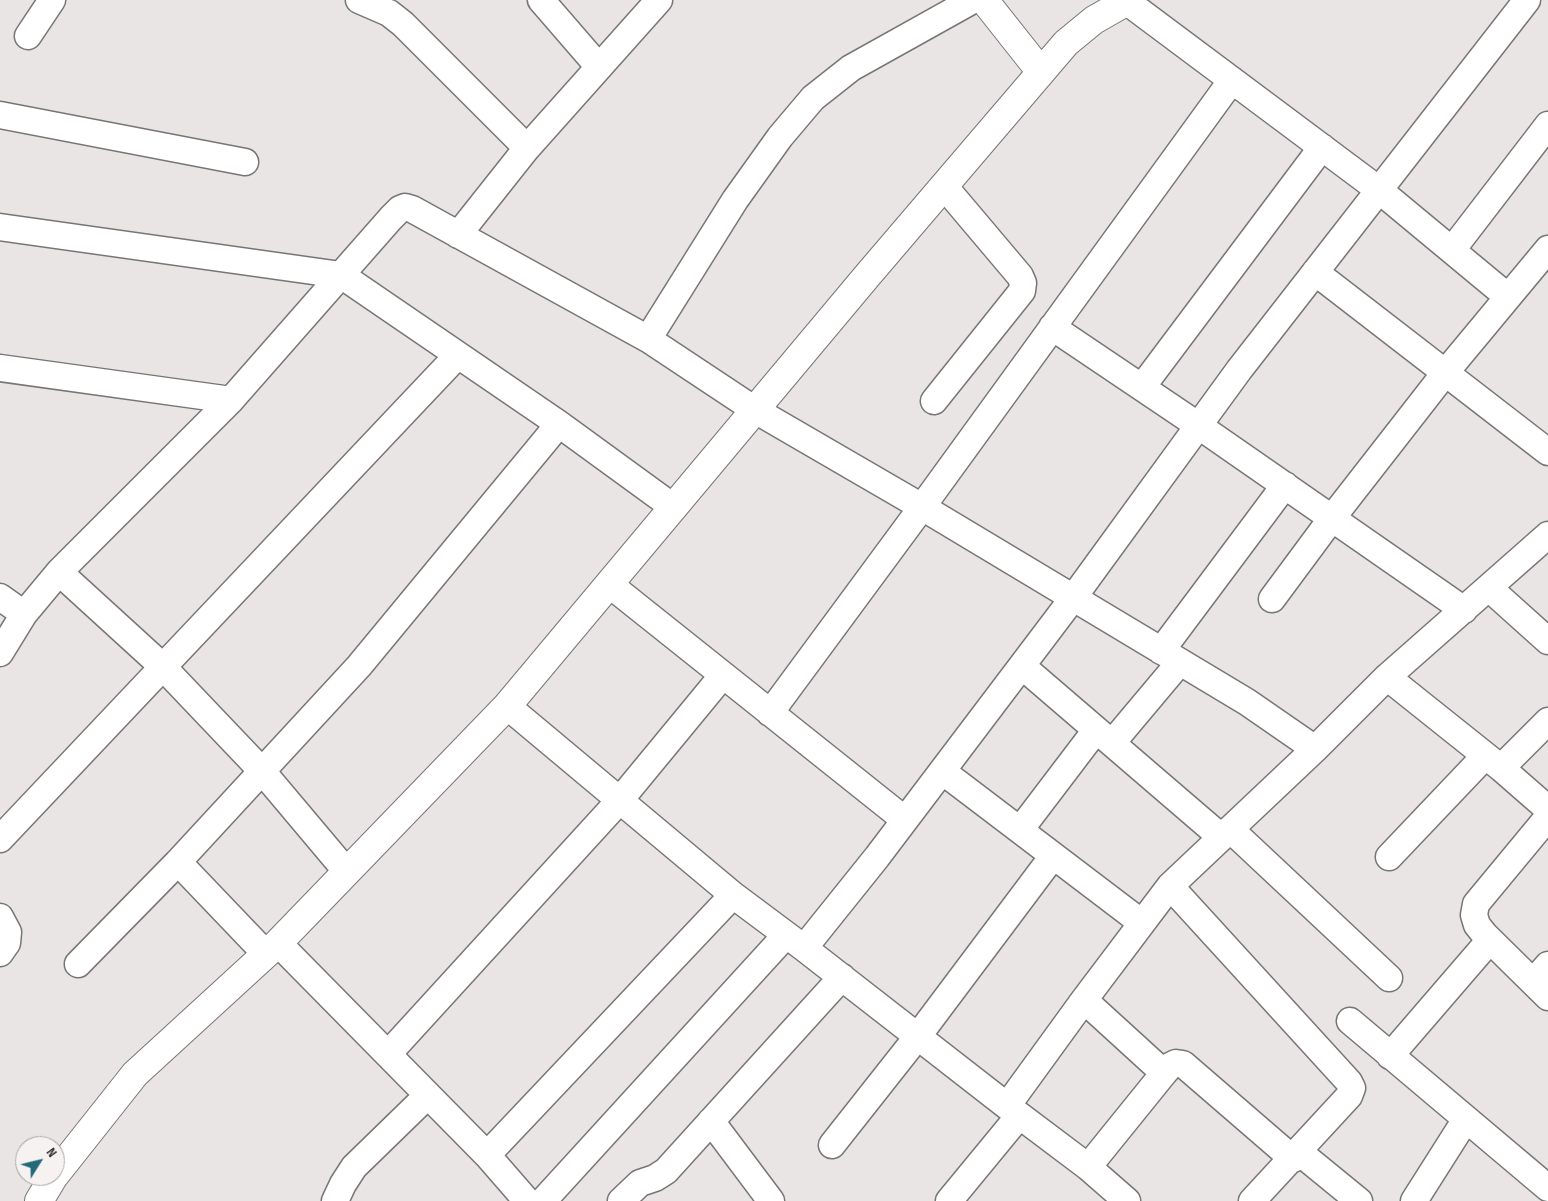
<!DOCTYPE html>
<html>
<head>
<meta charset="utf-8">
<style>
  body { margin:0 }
  #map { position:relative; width:1548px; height:1201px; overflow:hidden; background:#e9e5e4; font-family:"Sofia Sans Condensed",sans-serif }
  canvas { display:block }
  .north { position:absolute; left:15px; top:1136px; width:50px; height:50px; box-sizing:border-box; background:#f7f2f2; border:1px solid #a5a2a2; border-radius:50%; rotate:54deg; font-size:14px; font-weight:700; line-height:20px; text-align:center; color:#2b2929 }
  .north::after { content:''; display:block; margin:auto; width:18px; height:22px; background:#236a79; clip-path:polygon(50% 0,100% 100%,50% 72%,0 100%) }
</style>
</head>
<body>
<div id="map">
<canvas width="1548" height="1201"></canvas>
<div class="north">N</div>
</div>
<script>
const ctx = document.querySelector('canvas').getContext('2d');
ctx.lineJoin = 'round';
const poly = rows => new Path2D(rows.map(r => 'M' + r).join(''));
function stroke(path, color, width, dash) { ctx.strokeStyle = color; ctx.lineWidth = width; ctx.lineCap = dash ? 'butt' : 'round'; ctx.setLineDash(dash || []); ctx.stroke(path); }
const minor = poly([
  [359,0,389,13,403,24,527,148],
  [541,0,599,67],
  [1126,1,1379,190,1508,297],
  [28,36,52,0],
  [0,115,245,162],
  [0,227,341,275,559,424,673,507],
  [458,235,527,148,659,0],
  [1452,250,1548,125],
  [1315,272,1548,452],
  [1052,327,1199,426,1464,610],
  [648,339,735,200,780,137,813,98,851,68,973,0],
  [0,368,231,400],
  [1142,387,1322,147],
  [934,401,1022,291,1023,283,1020,276,944,186],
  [59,572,162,666,262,771,347,872],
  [609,584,905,820],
  [1489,588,1548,641],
  [0,597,24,614],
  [1272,599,1332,518,1445,373,1548,249],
  [1161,651,1285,485],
  [0,653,24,614,59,572,231,400,391,218,400,209,405,207,412,209,648,339,755,410,922,507,1247,702,1315,749],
  [1022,666,1221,837],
  [1387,677,1501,768,1548,809],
  [507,706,733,895,804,948,1007,1106,1088,1167,1127,1201],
  [770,713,922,507,1232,80],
  [1112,743,1180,662],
  [1501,768,1548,721],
  [942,771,1142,923],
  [1548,817,1476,904,1474,915,1477,925,1485,935,1548,997],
  [1230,829,1389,978],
  [1020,830,1096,730],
  [0,839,458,355],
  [1389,857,1485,756],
  [178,862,265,953],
  [1170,886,1349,1082,1352,1088,1349,1096,1252,1201],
  [0,917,8,932,7,943,0,953],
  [278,943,487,1155,527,1201],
  [804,948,877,857,1073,598,1239,370,1527,0],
  [78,964,178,862,359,666,559,424],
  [1533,982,1548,965],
  [1084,1000,1164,1073],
  [1350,1021,1548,1188],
  [388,1054,620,800,723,675],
  [1390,1056,1490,940],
  [1007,1106,1084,1000,1170,886,1315,749,1387,677,1548,535],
  [711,1121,771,1201],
  [832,1145,918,1036,1053,856],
  [1299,1152,1359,1201],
  [487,1155,733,895],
  [1088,1167,1164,1073,1170,1066,1176,1063,1183,1064,1293,1159],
  [335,1201,343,1184,354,1167,428,1095],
  [543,1201,786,935],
  [621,1201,640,1183,655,1178,666,1171,842,977],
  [949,1201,1019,1116],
  [1414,1201,1466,1119]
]);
const tertiary = poly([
  [984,0,1041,72],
  [55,1175,135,1074,278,943,507,706,867,276,1066,43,1094,20,1129,0],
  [39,1201,54,1176]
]);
stroke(minor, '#797575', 29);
stroke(tertiary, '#797575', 30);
stroke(minor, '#fff', 26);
stroke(tertiary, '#fff', 28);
</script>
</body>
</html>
